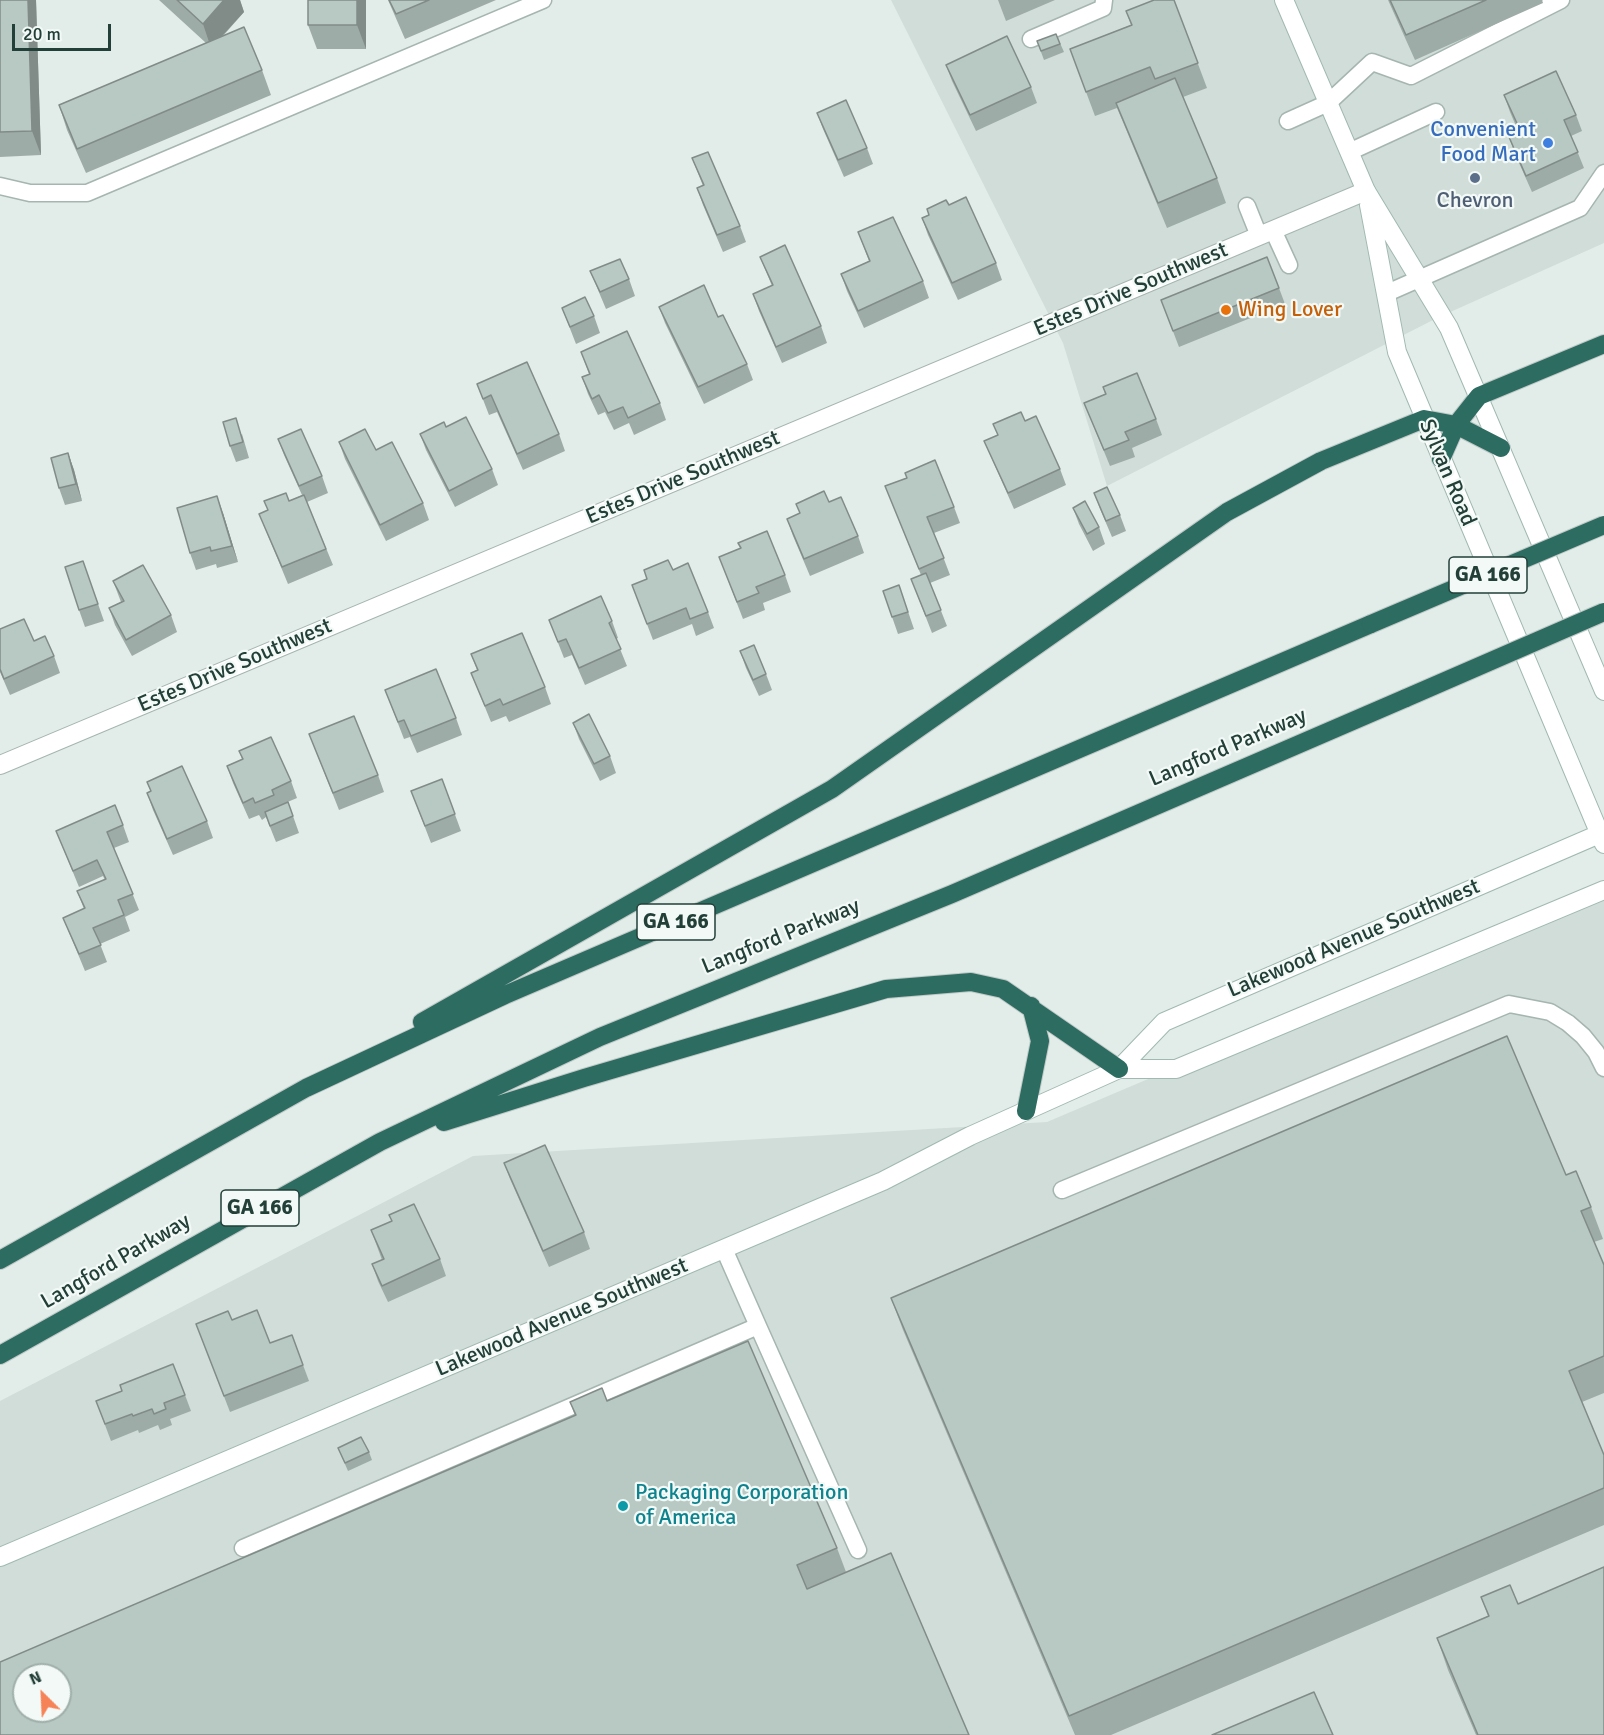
<!DOCTYPE html>
<html>
<head>
<meta charset="utf-8">
<style>
  body { margin:0 }
  #map { position:relative; width:1604px; height:1735px; overflow:hidden; background:#e2ede9; font-family:Signika,sans-serif }
  canvas { display:block }
  .north { position:absolute; left:12px; top:1663px; width:60px; height:60px; box-sizing:border-box; background:#f3f9f6; border:2px solid #9fafaa; border-radius:50%; rotate:336deg; font-size:16px; font-weight:700; line-height:24px; text-align:center; color:#223f38 }
  .north::after { content:''; display:block; margin:auto; width:21px; height:27px; background:#f68357; clip-path:polygon(50% 0,100% 100%,50% 72%,0 100%) }
  .scale { position:absolute; left:12px; top:24px; width:99px; height:27px; box-sizing:border-box; border:3px solid #223f38; border-top:0; padding-left:8px; font-size:18px; line-height:21px; white-space:nowrap; color:#223f38; -webkit-text-stroke:4px #f3f9f6; paint-order:stroke }
</style>
</head>
<body>
<div id="map">
<canvas width="1604" height="1735"></canvas>
<div class="north">N</div>
<div class="scale">20 m</div>
</div>
<script>
const ctx = document.querySelector('canvas').getContext('2d');
ctx.lineJoin = 'round';
function fill(path, color) { ctx.fillStyle = color; ctx.fill(path, 'evenodd'); }
const poly = rows => new Path2D(rows.map(r => 'M' + r).join(''));
function stroke(path, color, width, dash) { ctx.strokeStyle = color; ctx.lineWidth = width; ctx.lineCap = dash ? 'butt' : 'round'; ctx.setLineDash(dash || []); ctx.stroke(path); }
function label(font, color, halo, rows, align = 'center') {
  ctx.font = font + ' Signika,sans-serif'; ctx.lineWidth = 4.5; ctx.setLineDash([]); ctx.textBaseline = 'middle'; ctx.strokeStyle = halo; ctx.fillStyle = color; for (const [text, x, y, turn = 0] of rows) {
    ctx.save(); ctx.translate(x, y); ctx.rotate((+turn || 0) * Math.PI / 180); ctx.textAlign = isNaN(turn) ? turn : align; if (halo) ctx.strokeText(text, 0, 0); ctx.fillText(text, 0, 0); ctx.restore();
  }
}
const built = poly([
  [891,0,1604,0,1604,243,1437,318,1107,486,1063,343],
  [1604,885,1604,1735,0,1735,0,1401,473,1156,1047,1122],
  [24,1675,60,1675,60,1711,24,1711]
]);
const lane = poly([
  [1031,39,1103,8,1104,0],
  [1288,121,1328,103,1372,62,1411,76,1561,0],
  [1349,152,1436,112],
  [0,186,30,193,87,193,543,0],
  [1247,206,1259,236],
  [1273,230,1289,265],
  [1387,293,1580,208,1604,173],
  [1062,1190,1509,1004,1550,1012,1568,1023,1583,1036,1596,1052,1604,1068],
  [758,1326,858,1550],
  [243,1548,758,1326,724,1249]
]);
const street = poly([
  [0,765,1366,191]
]);
const secondary = poly([
  [1284,0,1366,191,1449,328,1604,691],
  [1369,205,1397,352,1604,844],
  [1119,1069,1176,1069,1604,890],
  [0,1557,883,1181,970,1136,1119,1069,1164,1022,1604,832]
]);
const highway = poly([
  [1441,459,1456,425,1479,396,1604,344],
  [422,1022,832,789,1227,512,1321,461,1424,419,1456,425,1501,448],
  [1026,1111,1040,1041,1031,1006],
  [444,1122,584,1078,886,989,971,982,1003,989,1119,1069],
  [0,1260,306,1088,505,995,1371,624],
  [0,1355,380,1142,600,1037,952,894,1406,698]
]);
const highwayBridge = poly([
  [1371,624,1604,525],
  [1406,698,1604,612]
]);
const wall = poly([
  [0,0,36,0,41,155,0,157],
  [159,0,240,0,244,12,223,36,262,70,271,95,86,173,67,130,59,105,206,43],
  [366,0,366,49,317,49,308,25],
  [388,0,496,0,405,39],
  [998,0,1055,0,1006,21],
  [1174,0,1207,88,1183,97,1217,178,1226,203,1167,228,1125,127,1117,108,1095,116,1070,49,1131,25,1126,11],
  [1388,0,1542,0,1543,3,1415,60],
  [1056,34,1064,52,1044,60,1037,41],
  [946,65,1031,87,1037,103,976,131,952,81],
  [1504,95,1576,115,1582,131,1571,136,1584,168,1532,192,1515,154,1509,137,1519,133,1510,112],
  [817,113,867,148,873,164,844,177,823,129],
  [692,158,740,226,746,242,723,252,703,205,697,188,703,186],
  [949,205,996,263,1002,280,958,300,928,235,922,218],
  [858,232,923,281,929,298,864,328,847,291,841,274,869,261],
  [760,257,821,326,827,343,782,363,759,311,753,294,772,286],
  [590,271,629,279,635,296,606,309],
  [1279,288,1285,304,1179,347,1161,300],
  [659,307,718,317,747,364,753,380,704,404,665,323],
  [562,308,594,316,600,333,576,344],
  [581,352,660,403,666,420,634,435,629,423,614,430,605,412,598,415,588,394,582,377,589,374],
  [477,384,559,434,565,451,523,470,497,412,489,415],
  [1103,387,1156,419,1162,435,1132,448,1135,457,1110,466,1084,403,1105,394],
  [1025,421,1060,469,1066,485,1014,509,991,457,984,441,998,435,993,424],
  [242,434,249,458,236,462,230,446],
  [420,434,492,469,498,485,455,507,426,450],
  [278,439,322,476,328,493,307,502,333,565,288,584,259,514,302,495,284,455],
  [339,442,376,450,423,503,429,520,386,541,345,459],
  [68,453,74,470,82,501,65,505,59,488],
  [907,478,954,507,960,523,934,533,950,575,930,583,947,626,932,633,911,579,921,575,885,486],
  [1094,493,1120,515,1126,531,1112,537,1100,509],
  [1073,508,1099,527,1105,544,1093,551,1079,524],
  [223,513,238,562,217,568,216,564,196,570,190,553],
  [787,519,858,536,864,553,810,576,793,536],
  [719,557,785,575,791,592,763,603,765,610,743,619],
  [83,561,104,621,85,627,79,610],
  [673,570,708,612,714,628,696,636,692,624,653,640,632,585],
  [113,581,171,615,177,632,132,656,115,625,109,608,121,602],
  [899,585,914,629,898,634,883,591],
  [549,620,612,621,618,638,616,639,627,666,585,685,572,655,564,658],
  [0,629,34,641,54,656,60,673,10,695,0,672],
  [740,651,766,674,772,690,759,696,746,668],
  [471,654,545,687,551,704,509,722,506,716,491,722,471,673,477,670],
  [385,690,456,718,462,735,417,753,410,737,404,739],
  [573,723,610,756,616,773,600,781,579,739],
  [309,734,378,775,384,792,339,810],
  [239,751,291,781,297,798,278,806,293,816,299,833,276,842,266,817,262,820,259,815,249,819,233,783,227,766,242,759],
  [442,779,461,831,431,843,411,791],
  [147,782,207,821,213,838,173,855,153,810,147,793,151,792],
  [123,825,129,842,114,848,139,910,125,917,130,931,100,944,107,962,85,971,63,918,84,909,77,891,105,880,103,876,79,887,56,831],
  [504,1163,584,1232,590,1249,549,1267,510,1179],
  [1566,1175,1591,1207,1603,1239,1594,1242,1604,1265,1604,1393,1582,1402,1604,1455,1604,1525,1111,1735,1075,1735,903,1330,891,1298],
  [371,1230,440,1259,446,1276,388,1302,378,1281,372,1264,382,1260],
  [232,1320,303,1365,309,1381,230,1412,196,1324],
  [185,1395,191,1411,170,1419,172,1425,160,1430,158,1425,139,1433,138,1430,111,1441,96,1401],
  [607,1401,837,1548,846,1572,969,1735,575,1416,570,1402],
  [338,1448,369,1452,372,1460,348,1471],
  [1481,1597,1518,1604,1604,1735,1476,1735,1448,1670,1437,1638,1488,1616]
]);
const shadedWall = poly([
  [28,0,36,0,41,155,32,131],
  [224,0,240,0,244,12,211,48,203,24],
  [357,0,366,0,366,49,357,25],
  [68,453,74,470,82,501,76,484],
  [217,496,223,513,238,562,232,546]
]);
const building = poly([
  [0,0,28,0,32,131,0,132,0,0],
  [177,0,224,0,203,24,177,0],
  [308,0,357,0,357,25,308,25,308,0],
  [389,0,429,0,396,14,389,0],
  [1154,0,1174,0,1198,63,1155,79,1150,67,1086,92,1070,49,1132,25,1126,11,1154,0],
  [1390,0,1486,0,1406,35,1390,0],
  [244,27,262,70,77,149,59,105,244,27],
  [1056,34,1060,44,1041,51,1037,41,1056,34],
  [1007,36,1031,87,970,115,946,65,1007,36],
  [1556,71,1576,115,1564,120,1578,152,1526,176,1509,137,1521,132,1504,95,1556,71],
  [1175,78,1217,178,1158,203,1116,103,1175,78],
  [846,100,867,148,838,160,817,113,846,100],
  [708,152,740,226,717,235,697,188,704,185,692,158,708,152],
  [966,197,996,263,952,283,922,218,929,215,927,209,946,200,949,205,966,197],
  [893,217,923,281,858,311,841,274,870,261,858,232,893,217],
  [785,245,821,326,776,347,753,294,773,285,760,257,785,245],
  [1267,257,1279,288,1173,331,1161,300,1267,257],
  [620,259,629,279,600,292,590,271,620,259],
  [704,285,718,317,723,315,747,364,698,387,659,307,704,285],
  [585,297,594,316,570,327,562,308,585,297],
  [627,331,660,403,628,418,623,407,608,413,599,395,592,399,582,377,590,374,581,352,627,331],
  [527,362,559,434,517,454,491,395,483,399,477,384,527,362],
  [1137,373,1156,419,1125,432,1129,440,1104,450,1084,403,1106,394,1103,387,1137,373],
  [1021,412,1025,421,1036,416,1060,469,1008,493,984,441,998,435,993,424,1021,412],
  [466,417,492,469,449,491,420,434,444,422,446,427,466,417],
  [236,418,243,442,230,446,223,422,236,418],
  [301,429,322,476,299,486,278,439,301,429],
  [365,429,376,450,392,442,423,503,380,525,339,442,365,429],
  [68,453,76,484,59,488,51,458,68,453],
  [935,460,954,507,927,517,944,558,919,569,885,486,907,478,905,473,935,460],
  [1107,487,1120,515,1106,521,1094,493,1107,487],
  [824,491,829,502,841,497,858,536,804,559,787,519,800,513,796,504,824,491],
  [286,493,289,501,304,495,326,549,282,567,259,514,268,510,264,501,286,493],
  [217,496,232,546,211,551,210,547,190,553,177,508,217,496],
  [1085,501,1099,527,1087,534,1073,508,1085,501],
  [767,531,785,575,756,587,759,593,737,602,719,557,741,548,738,543,767,531],
  [668,560,673,570,688,563,708,612,690,619,686,608,647,624,632,585,647,579,644,570,668,560],
  [83,561,98,604,79,610,65,567,83,561],
  [143,565,171,615,126,640,109,608,124,601,113,581,143,565],
  [926,573,941,610,926,616,911,579,926,573],
  [899,585,908,612,892,617,883,591,899,585],
  [601,596,612,621,609,623,621,649,579,668,566,639,558,642,549,620,601,596],
  [24,619,34,641,45,636,54,656,4,679,0,669,0,629,24,619],
  [522,633,545,687,503,705,500,699,485,706,471,673,478,670,471,654,522,633],
  [754,645,766,674,753,680,740,651,754,645],
  [436,669,456,718,411,736,404,720,398,722,385,690,436,669],
  [589,714,610,756,594,764,573,723,589,714],
  [354,716,378,775,333,793,309,734,354,716],
  [271,737,291,781,272,790,274,795,255,803,253,798,243,803,227,766,243,759,239,751,271,737],
  [182,766,207,821,167,839,147,793,151,791,147,782,182,766],
  [442,779,455,814,425,826,411,791,442,779],
  [288,802,293,816,270,826,265,812,288,802],
  [115,805,123,825,107,832,133,894,118,900,124,915,93,928,101,945,79,954,63,918,85,908,77,891,106,879,97,860,73,871,56,831,115,805],
  [1507,1036,1566,1175,1576,1171,1591,1207,1581,1211,1604,1265,1604,1356,1569,1371,1604,1455,1604,1488,1069,1716,891,1298,1507,1036],
  [545,1145,584,1232,543,1251,504,1163,545,1145],
  [414,1204,440,1259,382,1286,372,1264,384,1259,371,1230,392,1221,389,1215,414,1204],
  [257,1310,270,1343,292,1335,303,1365,224,1396,196,1324,228,1311,232,1320,257,1310],
  [748,1341,837,1548,797,1565,807,1589,891,1553,969,1735,0,1735,0,1662,576,1415,570,1402,602,1388,607,1401,748,1341],
  [24,1675,60,1675,60,1711,24,1711,24,1675],
  [173,1364,185,1395,164,1403,166,1409,154,1414,152,1409,133,1416,132,1414,105,1424,96,1401,122,1391,120,1385,173,1364],
  [361,1437,369,1452,345,1463,338,1448,361,1437],
  [1604,1567,1604,1735,1478,1735,1437,1638,1489,1616,1481,1597,1510,1585,1518,1604,1604,1567],
  [1314,1692,1333,1735,1212,1735,1314,1692]
]);
const markers = [
  [1548,143,6,"#3f7fe0"],
  [1475,178,6,"#5c6f8a"],
  [1226,310,6,"#e8710a"],
  [623,1506,6,"#0f9aa8"]
];
const shields = [
  [1488,575,78],
  [676,922,78],
  [260,1208,78]
];
const shieldNames = [
  ["GA 166",1488,575],
  ["GA 166",676,922],
  ["GA 166",260,1208]
];
const shopNames = [
  ["Convenient",1536,130],
  ["Food Mart",1536,155]
];
const serviceNames = [
  ["Chevron",1475,201]
];
const streetNames = [
  ["Estes Drive Southwest",1131,290,-23],
  ["Sylvan Road",1447,473,67],
  ["Estes Drive Southwest",683,478,-23],
  ["Estes Drive Southwest",235,666,-23],
  ["Langford Parkway",1228,748,-23],
  ["Langford Parkway",781,937,-22],
  ["Lakewood Avenue Southwest",1354,939,-23],
  ["Langford Parkway",116,1262,-30],
  ["Lakewood Avenue Southwest",562,1318,-23]
];
const foodNames = [
  ["Wing Lover",1238,310]
];
const cultureNames = [
  ["Packaging Corporation",635,1493],
  ["of America",635,1518]
];
fill(built, '#d0ddd8');
stroke(lane, '#a5b5b0', 19);
stroke(street, '#a5b5b0', 20);
stroke(secondary, '#a0b9b1', 20);
stroke(highway, '#c1c9c7', 20);
stroke(lane, '#fff', 16);
stroke(street, '#fff', 18);
stroke(secondary, '#fff', 18);
stroke(highway, '#2c6c61', 18);
stroke(highwayBridge, '#c1c9c7', 20, []);
stroke(highwayBridge, '#2c6c61', 18);
fill(wall, '#9eaca7');
fill(shadedWall, '#818c88');
fill(building, '#b8c8c2');
stroke(building, '#818c88', 1.5);
for (const [x, y, r, color] of markers) { const dot = new Path2D(); dot.arc(x, y, r, 0, 2 * Math.PI); ctx.fillStyle = color; ctx.fill(dot); stroke(dot, '#f3f9f6', 2); }
for (const [x, y, w] of shields) { const box = new Path2D(); box.roundRect(x - w / 2, y - 18, w, 36, 4.5); ctx.fillStyle = '#f3f9f6'; ctx.fill(box); stroke(box, '#223f38', 1.5); }
label('bold 21px', '#223f38', null, shieldNames);
label('22px', '#366cbe', '#f3f9f6', shopNames, 'right');
label('22px', '#4e5e75', '#f3f9f6', serviceNames);
label('22px', '#223f38', '#f3f9f6', streetNames);
label('22px', '#c56008', '#f3f9f6', foodNames, 'left');
label('22px', '#0d838f', '#f3f9f6', cultureNames, 'left');
</script>
</body>
</html>
